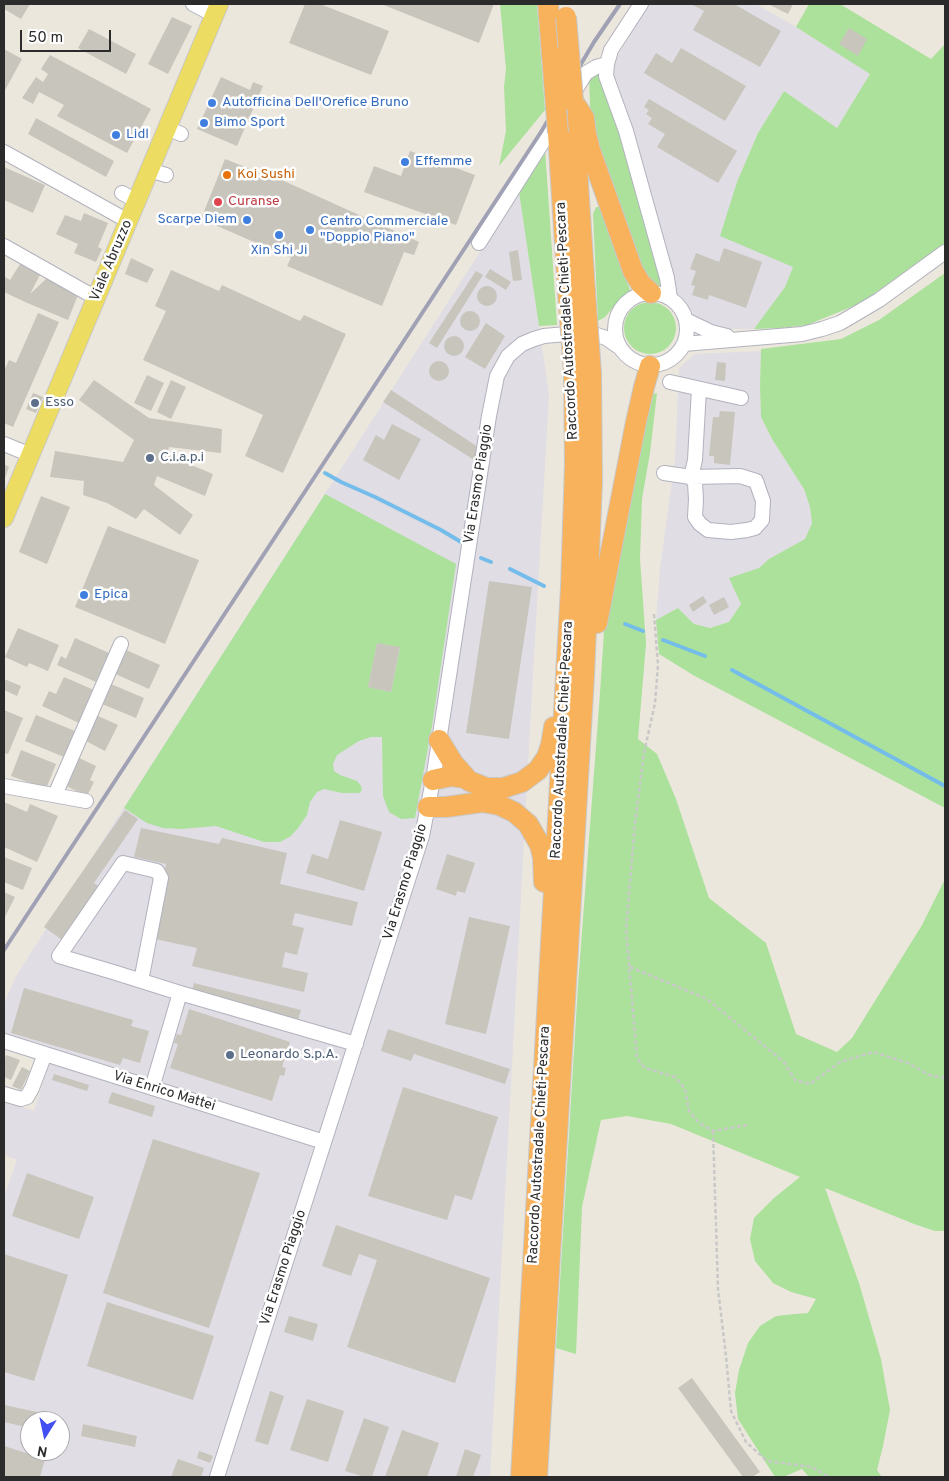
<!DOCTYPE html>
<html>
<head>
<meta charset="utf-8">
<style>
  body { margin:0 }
  #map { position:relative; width:949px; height:1481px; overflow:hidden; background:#ece7dd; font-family:Overpass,sans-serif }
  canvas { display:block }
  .frame { position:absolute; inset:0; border:5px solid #2b2b2b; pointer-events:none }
  .north { position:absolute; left:20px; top:1411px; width:50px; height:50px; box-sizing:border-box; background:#fff; border:1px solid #aaa; border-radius:50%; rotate:190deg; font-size:14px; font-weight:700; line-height:20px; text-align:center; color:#2b2b2b }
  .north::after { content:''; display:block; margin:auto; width:18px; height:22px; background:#434ff3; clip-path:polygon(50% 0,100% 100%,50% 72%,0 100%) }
  .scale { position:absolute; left:20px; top:30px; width:91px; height:22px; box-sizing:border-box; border:2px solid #2b2b2b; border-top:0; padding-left:6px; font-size:15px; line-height:18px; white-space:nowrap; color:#2b2b2b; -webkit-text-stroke:4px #fff; paint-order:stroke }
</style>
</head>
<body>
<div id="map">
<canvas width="949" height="1481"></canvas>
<div class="frame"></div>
<div class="north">N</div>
<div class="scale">50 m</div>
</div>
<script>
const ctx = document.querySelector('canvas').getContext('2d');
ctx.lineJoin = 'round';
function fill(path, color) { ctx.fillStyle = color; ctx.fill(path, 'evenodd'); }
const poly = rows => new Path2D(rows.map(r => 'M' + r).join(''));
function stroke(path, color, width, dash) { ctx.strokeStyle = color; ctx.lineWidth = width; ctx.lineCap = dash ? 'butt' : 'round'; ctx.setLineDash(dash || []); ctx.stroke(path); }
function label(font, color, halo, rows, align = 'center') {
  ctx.font = font + ' Overpass,sans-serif'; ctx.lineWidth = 5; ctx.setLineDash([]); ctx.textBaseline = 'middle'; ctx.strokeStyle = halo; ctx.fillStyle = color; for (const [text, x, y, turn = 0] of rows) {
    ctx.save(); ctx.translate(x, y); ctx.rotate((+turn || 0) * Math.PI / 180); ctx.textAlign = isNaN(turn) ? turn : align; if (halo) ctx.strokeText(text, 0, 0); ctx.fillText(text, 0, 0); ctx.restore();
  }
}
const industrial = poly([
  [649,4,756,4,796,27,871,74,837,128,784,91,758,133,737,182,793,267,785,287,754,329,724,329,690,318,676,299,631,127,613,74,613,64],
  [519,191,549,394,530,728,490,1477,4,1477,4,1196,17,1160,4,1155,4,1101,34,1111,54,1048,4,1033,4,1004,16,976],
  [30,1421,60,1421,60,1451,30,1451],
  [761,351,760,386,761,417,772,439,804,489,810,507,812,523,805,539,769,559,759,568,730,578,741,604,729,622,710,628,694,624,678,608,656,620,660,569,675,459,679,368,695,354]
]);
const green = poly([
  [500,4,537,4,545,110,499,166,506,131,504,87,506,69],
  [809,4,840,4,931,59,945,44,945,243,861,303,807,325,781,328,754,329,785,287,793,267,720,236,737,182,758,133,784,91,837,128,870,74,796,27],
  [601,72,605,79,663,283,658,289,650,288,591,133,589,76],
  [544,134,557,325,539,326,519,192],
  [596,207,602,207,631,293,617,303,605,317,598,321,593,214],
  [945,273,945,808,693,675,659,654,656,620,678,608,694,624,710,628,729,622,741,604,729,578,759,568,769,559,805,539,812,523,810,507,804,489,772,439,761,417,760,386,761,349,841,339,879,320],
  '624 328a26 26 0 1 1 52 0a26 26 0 1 1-52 0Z',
  [657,393,650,453,642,499,640,559,646,644,638,739,657,754,676,799,709,898,766,943,796,1034,837,1052,852,1038,922,925,945,879,945,1231,935,1231,914,1224,825,1188,859,1283,881,1359,890,1410,883,1446,877,1470,882,1477,809,1477,802,1469,783,1477,775,1477,738,1419,735,1393,739,1370,748,1343,760,1326,776,1316,795,1314,808,1313,816,1299,791,1292,773,1283,755,1261,750,1239,754,1218,774,1198,800,1177,671,1124,627,1116,601,1120,582,1207,576,1354,556,1348,578,985,600,693,605,616,648,395],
  [325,494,456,564,432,726,415,818,401,819,389,812,383,796,382,737,371,737,359,741,337,755,333,764,334,771,340,775,357,781,361,786,362,790,359,793,342,793,324,789,317,792,310,802,307,815,298,828,291,836,280,842,264,842,216,826,182,829,163,828,147,823,124,808],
  [377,643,400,648,391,692,368,687]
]);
const stream = poly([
  [325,473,341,482,375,497,441,530,461,542],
  [481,558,491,562],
  [510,569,544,586],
  [625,624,643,631],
  [663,640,705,656],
  [732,670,945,786]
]);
const building = poly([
  [4,4,30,4,21,19,4,9],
  [305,4,320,4,389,31,371,75,289,43],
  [381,4,494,4,479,43],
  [691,4,734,4,781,31,760,67,693,30,704,11],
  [768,4,793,4,788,14],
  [172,17,192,26,168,74,148,64],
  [849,28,867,39,858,56,839,44],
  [89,29,136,54,126,74,78,48],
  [681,48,746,86,725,121,644,73,656,53,672,63],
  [4,49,22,59,4,92],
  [50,55,151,109,127,153,57,116,64,105,39,92,33,104,22,98,36,77,43,82,48,74,41,69],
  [221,77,250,90,253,82,263,86,237,146,197,129],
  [649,99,737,151,718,183,657,147,665,134,648,124,652,118,646,114,649,110,644,107],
  [36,118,114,161,106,177,28,134],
  [410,151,475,175,456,225,364,192,374,166,401,176],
  [225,159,263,174,264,172,419,242,414,255,404,252,382,306,287,266,291,258,201,219],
  [4,167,45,185,33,213,4,200],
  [84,213,108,223,98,247,102,249,96,262,74,253,78,244,56,234,65,215,81,221],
  [724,248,762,262,746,308,709,295,708,300,692,295,695,286,691,285,696,271,690,269,696,253,719,262],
  [518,250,522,280,513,281,509,252],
  [131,258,154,269,147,283,125,274],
  [22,261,41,273,30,294,47,278,78,295,68,320,25,302,4,292,4,276,10,280],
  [490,269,511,282,506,290,485,277],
  [171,270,219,291,222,285,300,321,304,315,346,334,283,473,245,456,263,415,143,360,166,311,155,306],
  [476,271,483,275,437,348,429,343],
  '477 296a10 10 0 1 1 20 0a10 10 0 1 1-20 0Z',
  '460 321a10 10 0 1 1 20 0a10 10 0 1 1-20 0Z',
  [38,313,59,322,13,427,4,423,4,371,9,360,16,363],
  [486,323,505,336,485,369,465,357],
  '444 346a10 10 0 1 1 20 0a10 10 0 1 1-20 0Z',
  '429 371a10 10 0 1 1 20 0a10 10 0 1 1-20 0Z',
  [717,362,726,363,725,381,715,380],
  [147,375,164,383,151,411,134,403],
  [94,380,149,418,222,429,221,453,169,447,167,455,213,474,205,496,157,476,154,485,193,515,180,535,144,509,136,519,107,503,83,495,84,481,50,477,55,451,123,462,134,440,79,400],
  [171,380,186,387,171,419,157,412],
  [391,390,478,447,474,460,383,402],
  [33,393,43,397,36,413,26,409],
  [720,411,735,412,730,465,714,463,714,456,709,456,713,417,719,417],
  [392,424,421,439,399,480,363,460,376,435,384,440],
  [4,464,9,467,4,481],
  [41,496,70,507,47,564,19,552],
  [108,526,199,560,165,644,75,607],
  [489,581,532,587,509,739,466,733],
  [703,596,707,602,693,612,689,605],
  [724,597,729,607,714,615,709,605],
  [18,628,59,645,48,671,29,663,27,667,5,657],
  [75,638,109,653,96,682,57,665,61,656,66,659],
  [377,643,400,647,391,692,368,687],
  [124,649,160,665,149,689,113,673],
  [64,677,94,690,79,723,42,706,49,691,56,694],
  [4,679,21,686,17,696,4,690],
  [111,684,144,698,136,718,102,704],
  [4,710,23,718,8,754,4,753],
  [36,715,75,731,64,757,25,741],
  [96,715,118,725,105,751,84,740],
  [21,750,56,764,46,789,11,776],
  [77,757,96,766,90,780,94,782,87,796,64,785],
  [4,802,27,812,30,804,58,816,37,862,4,847],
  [125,810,138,819,94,883,102,889,65,942,44,927],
  [340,820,382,832,364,891,306,873,312,854,328,859],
  [141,828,219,844,222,838,287,853,280,884,358,902,352,926,295,913,292,925,304,928,297,955,285,952,282,967,308,973,304,992,192,966,197,948,150,938,166,864,134,857],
  [447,854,475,863,465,893,457,891,456,896,436,889],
  [4,857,32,868,23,890,4,882],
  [4,892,15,897,5,917,4,917],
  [469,917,510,926,486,1034,445,1024],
  [194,983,301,1010,297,1023,191,995],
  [24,988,133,1020,131,1026,149,1031,140,1063,123,1058,120,1065,11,1033],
  [189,1009,290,1042,282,1067,286,1068,284,1076,280,1075,272,1101,170,1068,178,1044,174,1043,177,1034,181,1035],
  [388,1029,510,1069,505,1084,414,1054,411,1061,381,1051],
  [6,1055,20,1060,11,1080,4,1077,4,1061],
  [22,1067,30,1071,21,1090,12,1086],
  [54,1074,89,1085,87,1091,52,1080],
  [403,1087,498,1117,472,1200,455,1195,447,1220,368,1196],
  [112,1092,155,1106,152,1117,108,1103],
  [153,1139,260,1173,209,1328,103,1293],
  [27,1173,94,1197,79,1239,12,1216],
  [336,1225,490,1278,455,1383,347,1347,377,1260,359,1254,351,1276,322,1266],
  [4,1254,68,1275,34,1381,4,1372],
  [107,1302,214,1336,193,1400,87,1366],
  [289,1316,318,1324,313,1341,284,1332],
  [692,1378,760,1472,752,1477,743,1477,678,1388],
  [270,1391,284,1396,268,1445,255,1441],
  [307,1399,344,1411,328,1462,290,1450],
  [4,1405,61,1417,60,1421,30,1421,30,1428,4,1422],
  [364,1418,389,1427,372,1477,365,1477,345,1471],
  [83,1424,137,1436,135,1447,81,1436],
  [402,1430,439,1443,427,1477,385,1477],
  [4,1446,45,1459,40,1477,4,1477],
  [465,1449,481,1455,473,1477,456,1477],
  [199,1451,213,1456,210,1463,197,1458],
  [178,1459,204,1468,201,1477,171,1477]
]);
const path = poly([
  [654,614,658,665,655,703,644,753,635,823,626,929,637,1058,645,1068,675,1077,685,1089,689,1111,699,1123,713,1131,747,1125],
  [630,967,707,999,784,1062,795,1080,810,1084,840,1062,873,1052,908,1063,929,1075,945,1078],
  [713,1131,718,1289,726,1356,731,1411,746,1442,767,1461,812,1467,829,1477]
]);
const minor = poly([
  [193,4,214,15],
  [641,4,611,50,607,64,606,76,626,131,667,278,670,298],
  [572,95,586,73,596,67,607,64],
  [167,128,181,134],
  [4,152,128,221],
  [149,170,166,175],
  [122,193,137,201],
  [479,243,558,118],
  [4,246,96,298],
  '615 329a36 36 0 1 1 72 0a36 36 0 1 1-72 0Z',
  [686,320,711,332,727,336],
  [684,344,802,334,822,329,840,323,879,300,945,252],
  [670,382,741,398],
  [4,444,31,455],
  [664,473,691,477,695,483,696,499,695,517,700,524,708,530,731,532,747,530,755,528,762,520,763,501,756,481,740,476,691,477,695,460,699,389],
  [4,786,86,801],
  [55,795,121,644],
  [141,981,161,878,157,871,123,863,59,956,113,972,180,993,356,1044],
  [4,1041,324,1142],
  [152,1088,180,993],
  [4,1094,21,1099,27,1097,32,1088,45,1054],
  [217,1477,422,836,433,780,489,416,497,376,508,356,522,344,534,339,544,336,588,332,606,338,619,347]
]);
const major = poly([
  [4,518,219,4]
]);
const highway = poly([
  [548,4,552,56],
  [573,101,584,118,586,134,590,150,633,271,641,284,651,293],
  [574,121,585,291],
  [558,133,568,292],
  [597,623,636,422,644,387,650,366],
  [439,740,453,763,469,781,487,788,503,788,522,782,538,770,547,757,551,745,554,727],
  [433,780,451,776,465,778],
  [428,807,446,807,482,802,499,805,514,812,528,824,540,845,543,857,544,882],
  [521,1477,571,587,575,464,574,372],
  [537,1477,584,676,592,482,591,373]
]);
const rail = poly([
  [4,950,541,132,594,42,620,4]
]);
const highwayBridge = poly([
  [566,17,573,101],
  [552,56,558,133],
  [585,291,591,373],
  [568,292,574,372]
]);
const markers = [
  [212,103,5,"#3f7fe0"],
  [204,123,5,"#3f7fe0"],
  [116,135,5,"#3f7fe0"],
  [405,162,5,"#3f7fe0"],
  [227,175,5,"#e8710a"],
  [218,202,5,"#e0444e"],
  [247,220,5,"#3f7fe0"],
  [310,230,5,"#3f7fe0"],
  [279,235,5,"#3f7fe0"],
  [35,403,5,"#5c6f8a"],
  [150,458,5,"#5c6f8a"],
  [84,595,5,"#3f7fe0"],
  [230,1055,5,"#5c6f8a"]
];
const shopNames = [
  ["Autofficina Dell'Orefice Bruno",222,103],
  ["Bimo Sport",214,123],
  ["Lidl",126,135],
  ["Effemme",415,162],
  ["Scarpe Diem",237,220,"right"],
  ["Centro Commerciale",320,222],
  ["\"Doppio Piano\"",320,238],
  ["Xin Shi Ji",279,251,"center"],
  ["Epica",94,595]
];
const foodNames = [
  ["Koi Sushi",237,175]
];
const healthNames = [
  ["Curanse",228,202]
];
const streetNames = [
  ["Viale Abruzzo",112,261,-67],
  ["Raccordo Autostradale Chieti-Pescara",568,321,-93],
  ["Via Erasmo Piaggio",479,484,-81],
  ["Raccordo Autostradale Chieti-Pescara",563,740,-87],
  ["Via Erasmo Piaggio",406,882,-73],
  ["Via Enrico Mattei",164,1092,17],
  ["Raccordo Autostradale Chieti-Pescara",540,1145,-87],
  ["Via Erasmo Piaggio",284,1268,-72]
];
const serviceNames = [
  ["Esso",45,403],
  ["C.i.a.p.i",160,458],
  ["Leonardo S.p.A.",240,1055]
];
fill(industrial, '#e0dde5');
fill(green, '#abe19b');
stroke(stream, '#74bdea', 4);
fill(building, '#c8c5bc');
stroke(minor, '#b1b2be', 16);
stroke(major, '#c8c8c8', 20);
stroke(highway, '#c8c8c8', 22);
stroke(path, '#c8c8c8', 2.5, [4, 2.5]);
stroke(minor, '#fff', 14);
stroke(major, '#ecdc62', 18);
stroke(highway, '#f8b25c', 20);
stroke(rail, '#a0a1b4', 4);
stroke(highwayBridge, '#c8c8c8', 22, []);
stroke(highwayBridge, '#f8b25c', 20);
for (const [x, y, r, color] of markers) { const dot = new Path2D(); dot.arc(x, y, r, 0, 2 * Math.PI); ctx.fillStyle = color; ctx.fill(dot); stroke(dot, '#fff', 2); }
label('14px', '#366cbe', '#fff', shopNames, 'left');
label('14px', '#c56008', '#fff', foodNames, 'left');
label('14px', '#be3a42', '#fff', healthNames, 'left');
label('14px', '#2b2b2b', '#fff', streetNames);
label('14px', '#4e5e75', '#fff', serviceNames, 'left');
</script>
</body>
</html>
